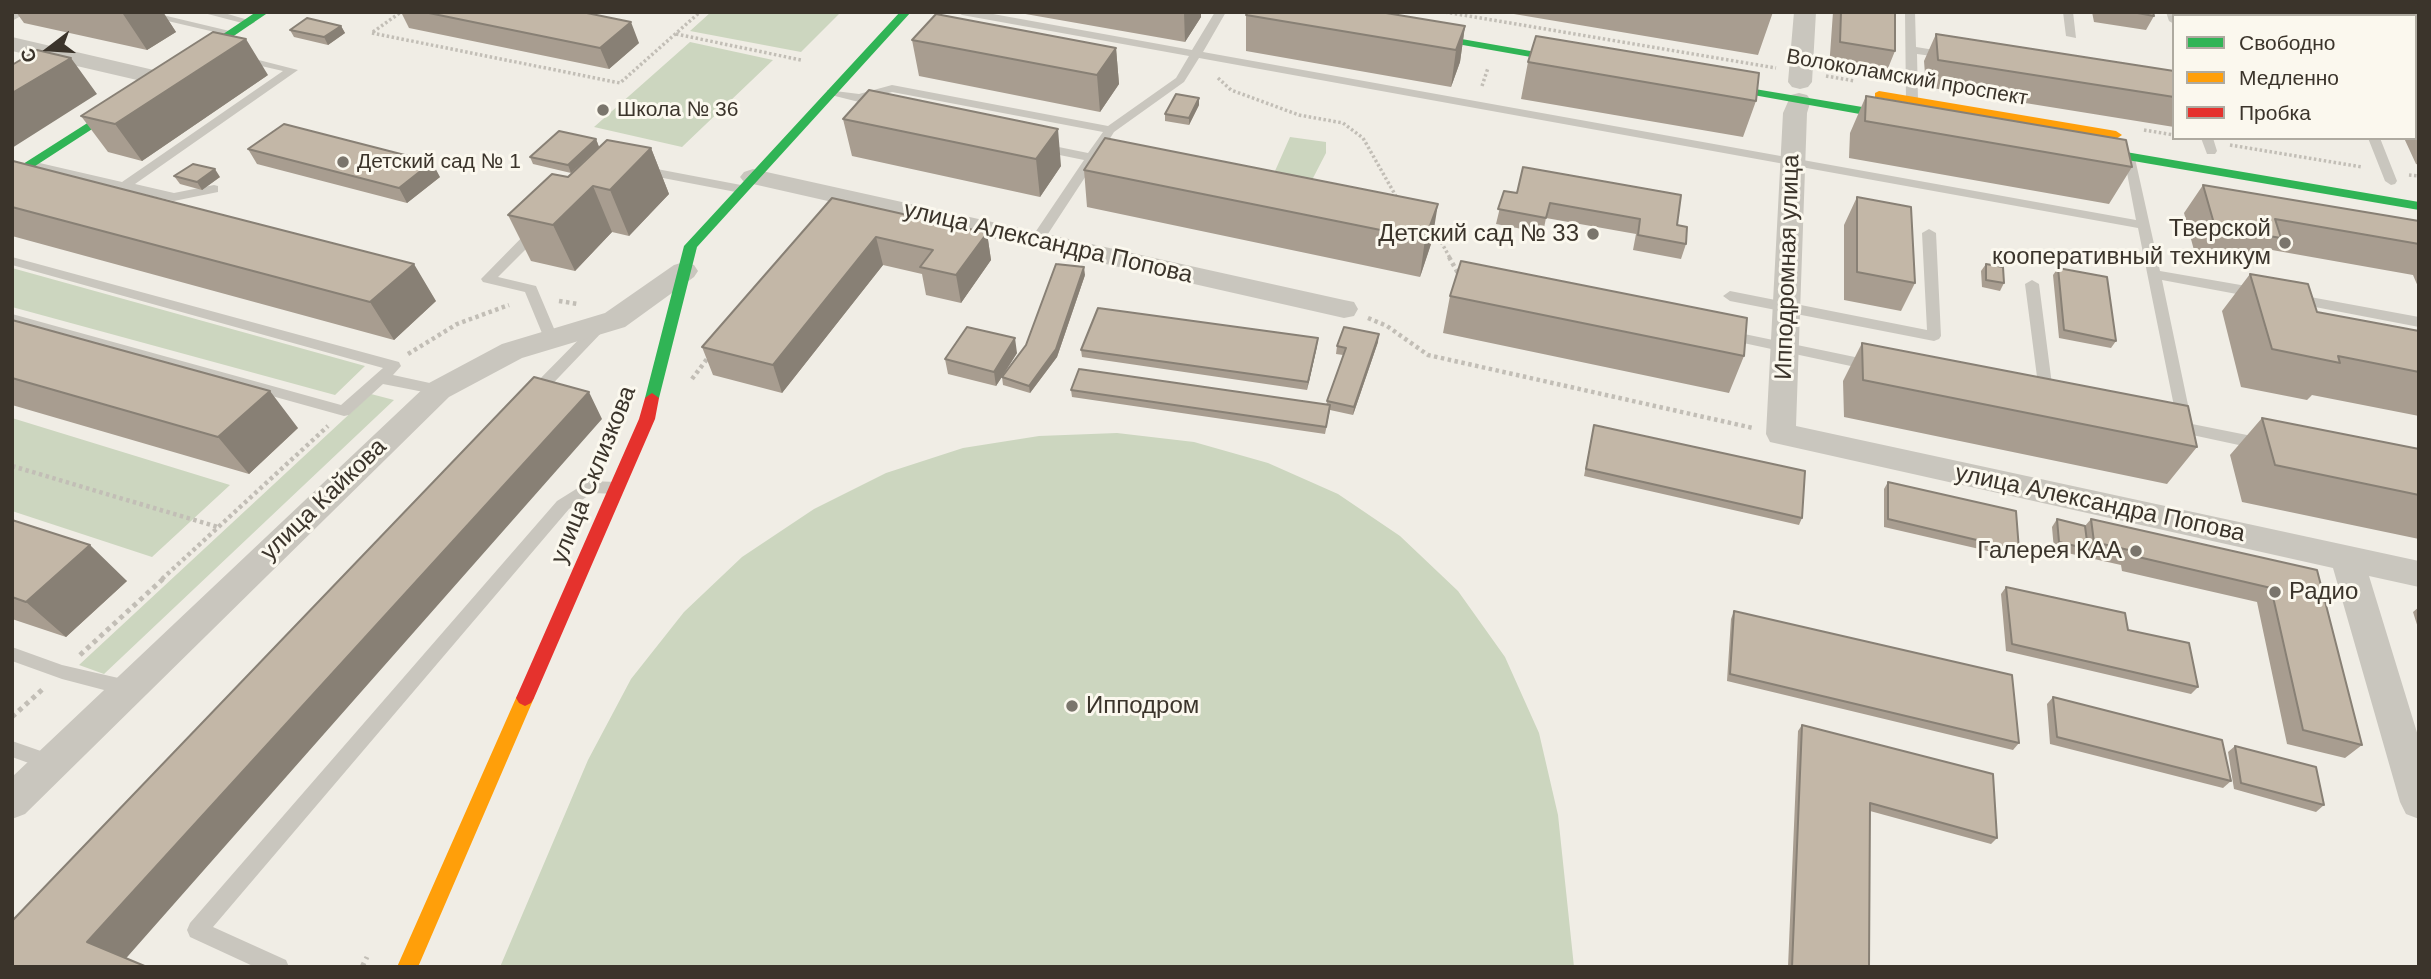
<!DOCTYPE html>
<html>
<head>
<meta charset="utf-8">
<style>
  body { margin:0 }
  #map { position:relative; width:2431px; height:979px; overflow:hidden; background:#f0ede5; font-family:Arial,sans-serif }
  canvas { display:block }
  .frame { position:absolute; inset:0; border:14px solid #3b342b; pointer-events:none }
  .legend { position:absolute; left:2172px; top:14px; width:245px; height:126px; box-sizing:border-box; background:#fbf8ee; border:2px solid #aeaaa0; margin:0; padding:9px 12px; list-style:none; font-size:21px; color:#3b342b }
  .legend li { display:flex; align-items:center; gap:14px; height:35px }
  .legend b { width:35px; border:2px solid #aeaaa0 }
  .north { position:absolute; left:14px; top:14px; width:70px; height:70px; -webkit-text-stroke:5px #fbf8ee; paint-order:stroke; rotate:253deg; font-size:19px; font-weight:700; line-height:28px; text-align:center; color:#3b342b }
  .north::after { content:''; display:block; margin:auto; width:24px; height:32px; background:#3b342b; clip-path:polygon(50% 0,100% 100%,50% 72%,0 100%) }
</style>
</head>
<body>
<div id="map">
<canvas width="2431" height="979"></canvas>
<div class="frame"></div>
<ul class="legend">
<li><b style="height:9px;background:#30b455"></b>Свободно</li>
<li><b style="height:9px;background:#ff9f0a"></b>Медленно</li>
<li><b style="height:9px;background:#e5322d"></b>Пробка</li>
</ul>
<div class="north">С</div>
</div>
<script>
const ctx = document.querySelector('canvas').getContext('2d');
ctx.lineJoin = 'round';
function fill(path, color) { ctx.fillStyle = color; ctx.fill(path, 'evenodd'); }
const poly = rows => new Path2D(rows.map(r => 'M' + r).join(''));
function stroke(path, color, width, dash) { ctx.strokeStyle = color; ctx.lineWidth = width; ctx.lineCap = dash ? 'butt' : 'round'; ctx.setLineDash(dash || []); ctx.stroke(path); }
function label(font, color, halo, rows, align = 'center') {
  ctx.font = font + ' Arial,sans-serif'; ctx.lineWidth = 6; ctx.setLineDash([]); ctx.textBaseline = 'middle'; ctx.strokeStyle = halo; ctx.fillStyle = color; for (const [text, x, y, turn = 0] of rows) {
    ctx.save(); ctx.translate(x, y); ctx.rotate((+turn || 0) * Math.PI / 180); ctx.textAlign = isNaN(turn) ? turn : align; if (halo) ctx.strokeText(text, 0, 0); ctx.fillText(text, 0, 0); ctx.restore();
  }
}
const green = poly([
  [711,12,841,12,801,52,690,31],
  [690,42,773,60,682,147,594,127],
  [1290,137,1326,142,1326,153,1312,180,1275,171],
  [12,268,365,366,335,395,12,307],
  [371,394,394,400,104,674,79,665],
  [12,418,230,485,152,557,12,511],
  [1117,433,1194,442,1268,463,1338,494,1400,536,1458,591,1505,657,1539,733,1558,815,1574,967,500,967,588,760,631,679,684,612,742,557,814,509,886,473,963,448,1039,436]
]);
const pathFar2 = poly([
  [1445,12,1776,68],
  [373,32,401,12],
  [372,33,620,83,700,12],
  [676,34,801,60],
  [1826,76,1855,81],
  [1218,78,1231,90,1299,115,1343,123,1363,138,1397,198],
  [1482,86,1488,68],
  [2144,130,2174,135],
  [2230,145,2362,167],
  [2409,175,2419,176],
  [1430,227,1433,227,1450,258]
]);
const pathFar1 = poly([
  [1449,257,1459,275],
  [559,301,578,304],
  [1368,318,1387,326,1428,355,1753,428],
  [408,354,457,324,509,305],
  [692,379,710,355],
  [12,466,218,527],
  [162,579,328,426]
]);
const path = poly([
  [80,655,164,578],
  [12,717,45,687],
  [362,967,367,957]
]);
const lane = poly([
  [14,12,28,12,12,21,14,12],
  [129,12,150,12,238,33,232,36,129,12],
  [200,12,221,12,255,22,250,25,200,12],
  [957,12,982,12,1192,50,1215,12,1226,12,1203,52,2136,220,2124,157,2130,153,2134,154,2160,271,2258,288,2265,293,2258,298,2162,280,2192,424,2262,438,2270,444,2262,450,2169,430,2166,426,2169,422,2177,421,2138,228,1199,58,1184,82,1114,132,1099,156,1117,159,1117,165,1095,162,1042,243,1032,243,1030,240,1084,160,1035,150,1033,147,1039,143,1088,153,1103,132,892,92,859,102,827,94,827,90,859,94,892,85,1108,126,1176,78,1189,56,962,15,957,12],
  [1905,12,1915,12,1916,47,1947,52,1953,55,1947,58,1917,54,1918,100,1912,104,1906,100,1905,12],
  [2063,12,2073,12,2076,38,2066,36,2063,12],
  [2166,12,2177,12,2174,24,2169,21,2166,12],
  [2210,12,2237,12,2245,16,2218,16,2210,12],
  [2394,12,2405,12,2406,16,2395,16,2394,12],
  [239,55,298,70,135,184,174,193,214,185,218,186,218,192,174,201,31,169,25,165,31,161,122,182,283,71,235,60,233,58,239,55],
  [2201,138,2213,138,2217,151,2215,154,2207,154,2201,138],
  [2368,138,2380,138,2397,181,2395,184,2391,185,2385,181,2368,138],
  [641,166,741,185,747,189,741,193,637,173,635,170,641,166],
  [538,225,545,229,543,232,498,277,536,286,558,338,551,343,544,338,525,292,483,282,481,279,533,226,538,225],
  [1929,229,1936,233,1941,336,1939,339,1934,341,1730,301,1723,296,1730,291,1927,330,1922,233,1929,229],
  [12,257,399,362,401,366,393,375,439,385,446,390,439,395,383,384,349,415,344,416,12,324,12,314,341,405,383,368,12,265,12,257],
  [2032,280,2039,284,2054,400,2047,405,2040,400,2025,284,2032,280],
  [2294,294,2419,317,2419,327,2289,302,2287,299,2289,296,2294,294],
  [600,321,607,326,605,329,539,398,529,398,527,394,529,390,595,323,600,321],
  [1725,330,1874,361,1881,366,1874,371,1720,338,1718,335,1725,330],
  [589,481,617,482,625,488,617,494,592,493,569,509,213,927,286,960,289,967,255,967,190,937,187,930,190,923,557,501,589,481],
  [12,647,62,665,127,680,133,683,136,688,133,693,127,696,62,679,12,661,12,647],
  [12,741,58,757,60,763,58,769,51,771,12,757,12,741]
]);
const street = poly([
  [1794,12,1816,12,1812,82,1808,87,1800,89,1792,87,1788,82,1794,12],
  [12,37,171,74,175,79,171,84,163,86,12,51,12,37],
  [1799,93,1807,95,1811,100,1807,113,1796,426,2419,561,2419,587,2369,576,2419,739,2419,819,2406,814,2400,802,2333,568,1770,442,1766,434,1783,113,1791,95,1799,93],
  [753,169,1344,300,1354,302,1358,309,1354,316,1344,318,744,182,740,177,744,172,753,169],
  [684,262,694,265,698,271,694,277,625,327,522,358,449,397,25,814,12,819,12,777,429,383,502,344,605,313,674,265,684,262]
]);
const fast = poly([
  [256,12,269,12,188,67,180,67,180,63,256,12],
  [900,12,911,12,697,247,659,398,652,403,647,402,645,398,684,246,900,12],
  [1410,30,1582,60,1588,63,1582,66,1406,35,1406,31,1410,30],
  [1707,81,1910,115,1916,119,1910,123,1703,86,1703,82,1707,81],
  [133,94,137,96,137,100,12,181,12,171,133,94],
  [2079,144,2419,202,2419,210,2075,151,2073,148,2079,144]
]);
const slow = poly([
  [1879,91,2116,131,2122,135,2116,139,1875,97,1875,93,1879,91],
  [525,690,531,693,534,698,418,967,397,967,516,698,519,693,525,690]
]);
const jam = poly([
  [652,393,659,398,655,419,534,698,531,703,525,706,519,703,516,698,639,419,645,398,652,393]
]);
const wall = poly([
  [16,12,163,12,176,32,147,50,24,23],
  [401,12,582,12,639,43,609,69,409,28],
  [1014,12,1201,12,1201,17,1185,42],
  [1502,12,1773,12,1758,55],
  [1833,12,1895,12,1895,51,1884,78,1829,69],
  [2092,12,2153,12,2154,16,2146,30,2094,22],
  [2341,12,2385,12,2382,16,2358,16,2341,13],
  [1246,15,1465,26,1460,62,1451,87,1246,51],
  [341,26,345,33,328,45,294,37,290,30],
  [1936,34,2174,71,2174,127,1926,87,1924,61],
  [2415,37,2419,37,2419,72,2415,72],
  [912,40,1116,48,1119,84,1100,112,919,76],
  [1528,62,1756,101,1743,137,1521,99],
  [268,75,142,161,108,152,81,116],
  [869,90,1061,166,1040,197,852,156,843,119],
  [1866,96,2132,167,2109,204,1849,158,1850,133],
  [1199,105,1189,125,1165,121,1165,114],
  [2419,114,2419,165,2416,164,2404,138,2415,138,2415,118],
  [1105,138,1432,241,1420,277,1087,207,1084,170],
  [596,139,599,147,571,173,533,164,530,157],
  [651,148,669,194,629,236,612,232,575,271,531,261,508,215,568,177],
  [248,149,440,177,407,203,257,164],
  [12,161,436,301,394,340,12,236],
  [174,176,220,177,202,190,180,184],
  [2203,185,2419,221,2419,289,2413,275,2272,250,2260,266,2195,254,2184,213],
  [1504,191,1677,225,1686,244,1681,259,1633,250,1636,234,1546,218,1543,233,1496,224],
  [1857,197,1915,283,1901,311,1844,300,1844,225],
  [832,198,987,233,991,260,961,303,926,295,922,274,883,265,782,393,713,375,702,347],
  [1986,264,2004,283,2000,291,1982,287,1981,271],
  [2058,268,2116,341,2111,348,2059,338,2053,275],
  [2250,274,2317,312,2419,331,2419,416,2312,395,2307,400,2241,387,2222,311],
  [1085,275,1057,357,1030,393,1003,385,1002,377,996,386,948,374,945,359,1017,353,1002,377],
  [1450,296,1744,356,1729,393,1443,333],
  [12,320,298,428,249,474,12,405],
  [1378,342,1353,415,1330,410,1325,434,1072,397,1071,390,1326,405,1343,355,1336,354,1337,346],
  [1862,343,2197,447,2167,484,1844,417,1843,381],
  [1317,346,1307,390,1082,357,1081,350],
  [2262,418,2419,449,2419,539,2242,502,2230,455],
  [1594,425,1802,518,1799,525,1584,476],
  [1888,482,2019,550,2014,557,1884,527,1884,489],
  [2057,519,2085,526,2091,519,2317,570,2362,745,2345,758,2287,744,2257,602,2122,571,2121,565,2054,550,2052,527],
  [12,520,127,581,66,637,12,619],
  [2006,587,2128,630,2198,687,2191,694,2006,651,2001,594],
  [2419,607,2419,631,2413,612],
  [1734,611,2019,743,2013,750,1727,681,1731,619],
  [2053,697,2231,781,2223,788,2050,744,2047,704],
  [1802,725,1997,838,1991,844,1870,811,1869,967,1788,967,1798,731],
  [2235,746,2324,805,2316,812,2234,789,2228,752]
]);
const shadedWall = poly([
  [126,12,163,12,176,32,147,50,123,14],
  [1184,12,1201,12,1201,17,1185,42],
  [631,22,639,43,609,69,600,48],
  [341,26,345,33,328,45,324,37],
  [1465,26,1460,62,1451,87,1456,50],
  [246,39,268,75,142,161,115,124],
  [1116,48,1119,84,1100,112,1097,75],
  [71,58,97,94,12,148,12,93],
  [1199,98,1199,105,1189,125,1189,118],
  [1058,129,1061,166,1040,197,1036,159],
  [596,139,599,147,571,173,568,165],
  [651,148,669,194,629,236,610,190],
  [432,162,440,177,407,203,399,188],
  [215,169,220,177,202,190,197,182],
  [593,186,612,232,575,271,553,225],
  [1438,204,1432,241,1420,277,1425,239],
  [987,233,991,260,961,303,956,275],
  [876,237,883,265,782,393,773,365],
  [414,264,436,301,394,340,370,302],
  [1084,267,1085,275,1057,357,1030,393,1029,386],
  [1379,334,1378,342,1353,415,1354,407],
  [1015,338,1017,353,996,386,994,372],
  [1318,338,1317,346,1307,390,1308,382],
  [270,391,298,428,249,474,218,437],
  [589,392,602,419,121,964,87,942],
  [90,545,127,581,66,637,26,602]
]);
const building = poly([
  [424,12,582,12,631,22,600,48,424,12],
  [1248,12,1380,12,1465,26,1456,50,1246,15,1248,12],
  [1841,12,1895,12,1895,51,1840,42,1841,12],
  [2132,12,2153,12,2154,16,2132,12],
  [2215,12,2239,16,2216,16,2215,12],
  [936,14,1116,48,1097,75,912,40,936,14],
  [307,18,341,26,324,37,290,30,307,18],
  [213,32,246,39,115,124,81,116,213,32],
  [1936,34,2174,71,2174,97,1938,60,1936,34],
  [1536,36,1759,73,1756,101,1528,62,1536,36],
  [2415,37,2419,37,2419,56,2415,55,2415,37],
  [37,50,71,58,12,93,12,65,37,50],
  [869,90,1058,129,1036,159,843,119,869,90],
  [1176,94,1199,98,1189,118,1165,114,1176,94],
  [1866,96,2126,140,2132,167,1865,121,1866,96],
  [284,124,432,162,399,188,248,149,284,124],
  [559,131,596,139,568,165,530,157,559,131],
  [1105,138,1438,204,1425,239,1084,170,1105,138],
  [607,140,651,148,610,190,593,186,553,225,508,215,552,174,568,177,607,140],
  [12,161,13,161,414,264,370,302,12,207,12,161],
  [193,164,215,169,197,182,174,176,193,164],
  [1523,167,1681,195,1677,225,1687,227,1686,244,1638,235,1640,219,1550,203,1546,218,1498,209,1504,191,1517,193,1523,167],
  [2203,185,2419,221,2419,244,2275,219,2281,238,2215,227,2203,185],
  [1857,197,1911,207,1915,283,1857,272,1857,197],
  [832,198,987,233,956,275,920,267,933,250,876,237,773,365,702,347,832,198],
  [1461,261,1747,318,1744,356,1450,296,1461,261],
  [1056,264,1084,267,1056,349,1029,386,1002,377,1026,345,1056,264],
  [1986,264,2003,267,2004,283,1986,280,1986,264],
  [2058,268,2107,277,2116,341,2064,330,2058,268],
  [2250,274,2308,284,2317,312,2419,331,2419,372,2338,356,2340,363,2272,349,2250,274],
  [1098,308,1318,338,1308,382,1081,350,1098,308],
  [12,320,270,391,218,437,12,378,12,320],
  [967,327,1015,338,994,372,945,359,967,327],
  [1344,327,1379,334,1354,407,1327,401,1346,348,1337,346,1344,327],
  [1862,343,2188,406,2197,447,1863,380,1862,343],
  [1079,369,1330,405,1326,427,1071,390,1079,369],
  [534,377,589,392,87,942,147,967,12,967,12,921,534,377],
  [2262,418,2419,449,2419,495,2275,465,2262,418],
  [1594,425,1805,471,1802,518,1586,469,1594,425],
  [1888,482,2016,511,2019,550,1888,519,1888,482],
  [2057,519,2085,526,2088,549,2059,542,2057,519],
  [2091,519,2317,570,2362,745,2303,730,2271,588,2134,556,2133,551,2094,542,2091,519],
  [12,520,90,545,26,602,12,597,12,520],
  [2006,587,2125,613,2128,630,2189,643,2198,687,2012,644,2006,587],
  [1734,611,2012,675,2019,743,1730,674,1734,611],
  [2053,697,2222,740,2231,781,2057,737,2053,697],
  [1802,725,1993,774,1997,838,1870,803,1869,967,1792,967,1802,725],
  [2235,746,2316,767,2324,805,2241,783,2235,746]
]);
const markers = [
  [603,110,7,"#7a756c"],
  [343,162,7,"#7a756c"],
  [1593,234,7,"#7a756c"],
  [2285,243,7,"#7a756c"],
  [2136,551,7,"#7a756c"],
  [2275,592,7,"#7a756c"],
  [1072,706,7,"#7a756c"]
];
const farStreetnames = [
  ["Волоколамский проспект",1907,78,10]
];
const farPoinames = [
  ["Школа № 36",617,110],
  ["Детский сад № 1",357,162]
];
const poiNames = [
  ["Тверской",2271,229],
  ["кооперативный техникум",2271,257],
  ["Детский сад № 33",1579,234],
  ["Галерея КАА",2122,551],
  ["Радио",2289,592,"left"],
  ["Ипподром",1086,706,"left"]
];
const streetNames = [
  ["улица Александра Попова",1048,243,13],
  ["Ипподромная улица",1788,267,-88],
  ["улица Склизкова",594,475,-68],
  ["улица Кайкова",324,500,-44],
  ["улица Александра Попова",2100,504,12]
];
fill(green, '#ccd6bf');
stroke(pathFar2, '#c2beb6', 3.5, [2.5, 2.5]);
stroke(pathFar1, '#c2beb6', 4.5, [3.5, 3.5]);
stroke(path, '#c2beb6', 5, [4.5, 4.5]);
fill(lane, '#c9c6be');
fill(street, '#c9c6be');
fill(fast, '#30b455');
fill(slow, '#ff9f0a');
fill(jam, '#e5322d');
fill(wall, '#a89d90');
fill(shadedWall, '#888075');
fill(building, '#c3b7a7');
stroke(building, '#888075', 2);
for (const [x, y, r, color] of markers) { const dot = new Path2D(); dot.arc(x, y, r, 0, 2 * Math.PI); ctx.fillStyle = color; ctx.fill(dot); stroke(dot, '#fbf8ee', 2.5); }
label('21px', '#3b342b', '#fbf8ee', farStreetnames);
label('21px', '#3b342b', '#fbf8ee', farPoinames, 'left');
label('24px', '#3b342b', '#fbf8ee', poiNames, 'right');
label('24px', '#3b342b', '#fbf8ee', streetNames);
</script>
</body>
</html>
